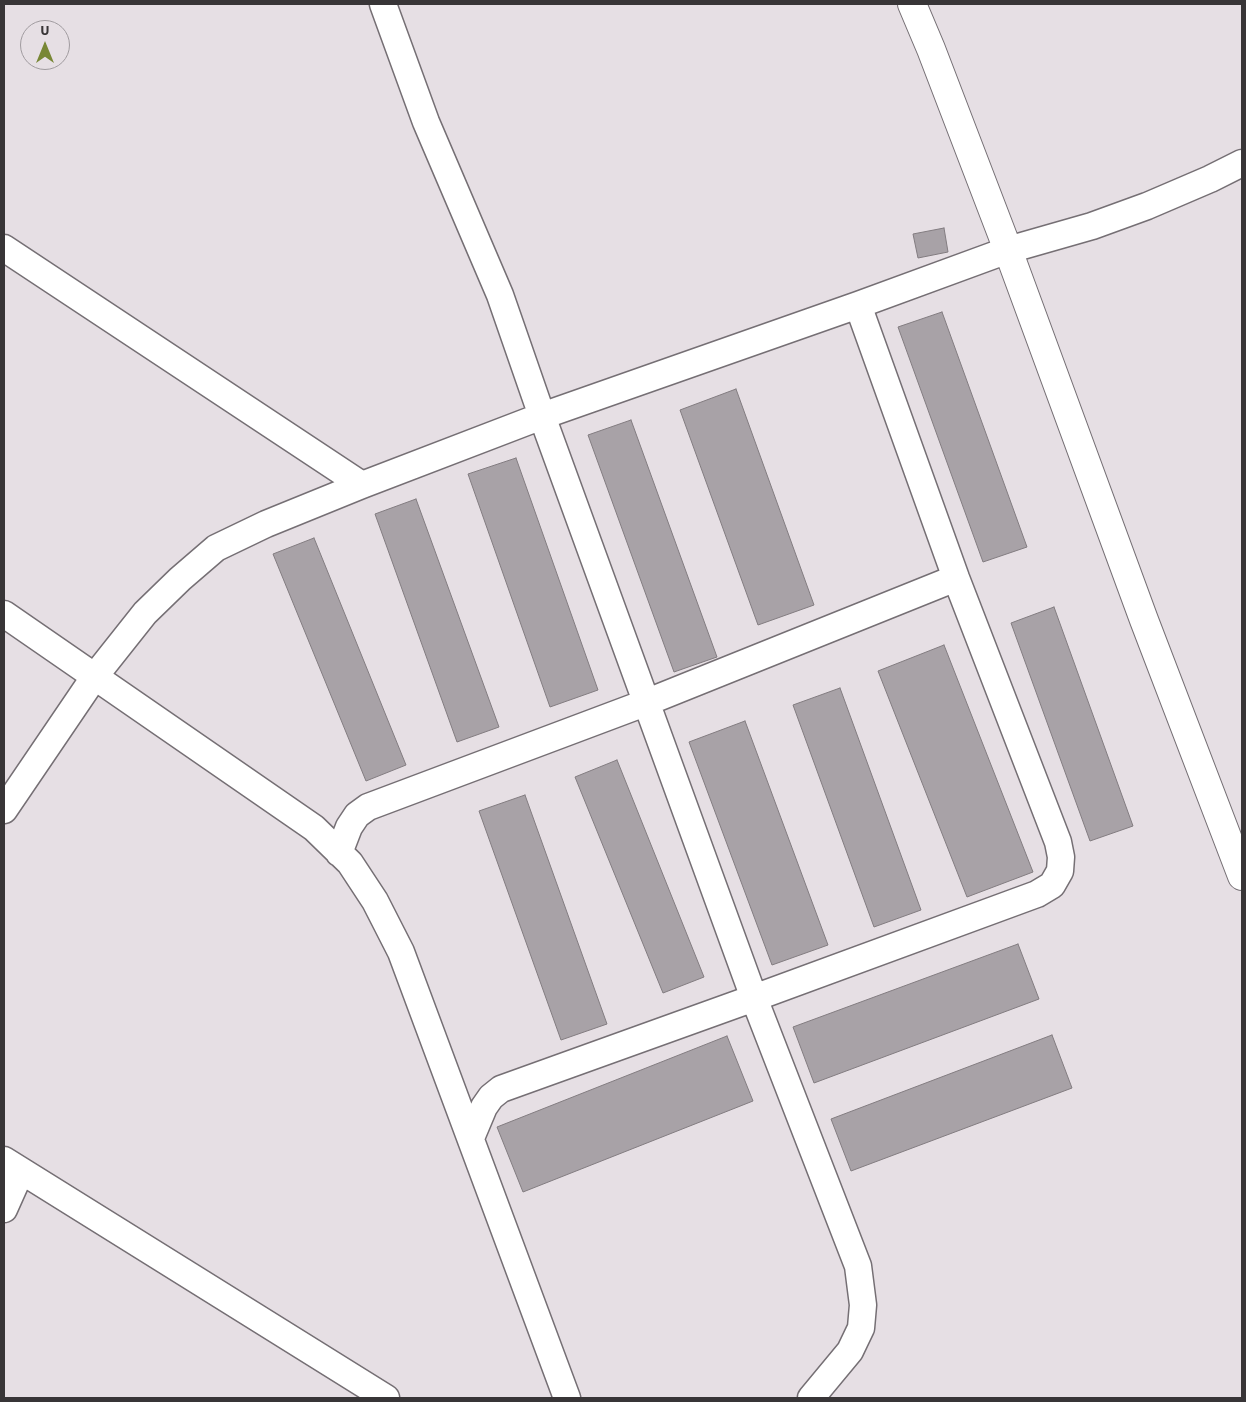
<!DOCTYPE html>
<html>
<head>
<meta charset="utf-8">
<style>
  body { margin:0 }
  #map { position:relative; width:1246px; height:1402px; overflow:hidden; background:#e6dfe4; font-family:"Source Sans 3",sans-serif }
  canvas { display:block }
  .frame { position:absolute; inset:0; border:5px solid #383537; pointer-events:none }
  .north { position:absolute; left:20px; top:20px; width:50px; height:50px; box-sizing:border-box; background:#e6dfe4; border:1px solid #a09b9f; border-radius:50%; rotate:0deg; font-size:14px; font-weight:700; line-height:20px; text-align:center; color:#383537 }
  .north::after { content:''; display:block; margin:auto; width:18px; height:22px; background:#788735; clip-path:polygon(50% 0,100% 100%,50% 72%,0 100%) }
</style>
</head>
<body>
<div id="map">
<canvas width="1246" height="1402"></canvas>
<div class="frame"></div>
<div class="north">U</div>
</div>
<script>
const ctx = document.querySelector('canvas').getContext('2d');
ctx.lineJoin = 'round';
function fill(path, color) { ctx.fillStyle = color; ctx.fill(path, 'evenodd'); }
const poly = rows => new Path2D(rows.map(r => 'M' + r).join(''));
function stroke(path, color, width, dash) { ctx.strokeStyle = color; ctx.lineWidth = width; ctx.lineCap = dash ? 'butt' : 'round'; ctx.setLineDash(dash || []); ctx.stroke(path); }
const building = poly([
  [944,228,948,252,918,258,913,234,944,228],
  [942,312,1027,547,983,562,898,327,942,312],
  [736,389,814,605,758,625,680,410,736,389],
  [631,420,717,657,674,672,588,435,631,420],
  [516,458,598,690,550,707,468,474,516,458],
  [416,499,499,727,457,742,375,514,416,499],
  [314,538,406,765,366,781,273,554,314,538],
  [1054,607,1133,826,1090,841,1011,623,1054,607],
  [944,645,1033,872,967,897,878,671,944,645],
  [840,688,921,910,874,927,793,705,840,688],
  [745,721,828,945,772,965,689,742,745,721],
  [617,760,704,977,663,993,575,777,617,760],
  [525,795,607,1024,561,1040,479,811,525,795],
  [1018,944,1039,999,814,1083,793,1027,1018,944],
  [1052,1035,1072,1088,851,1171,831,1119,1052,1035],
  [727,1036,753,1101,523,1192,497,1127,727,1036]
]);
const minor = poly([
  [383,4,426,122,500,295,542,416,754,998,858,1266,863,1305,861,1328,850,1351,811,1398],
  [4,248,362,485],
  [4,614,314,828,350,863,375,901,401,952,567,1398],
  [4,810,95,676,145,613,180,579,216,548,266,524,362,485,542,416,858,305,1008,250,1092,226,1147,206,1210,179,1242,163],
  [339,853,349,827,357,815,368,807,645,703,956,578],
  [471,1138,484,1107,491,1097,501,1089,754,998,1037,894,1052,885,1060,871,1061,857,1058,842,956,578,858,305],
  [4,1160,386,1398],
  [4,1209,21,1171]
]);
const major = poly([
  [912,4,931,49,1008,250,1144,620,1242,876]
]);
fill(building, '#a8a2a7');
stroke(building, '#827c80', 1);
stroke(minor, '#756f74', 29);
stroke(major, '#756f74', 30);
stroke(minor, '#fff', 26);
stroke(major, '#fff', 28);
</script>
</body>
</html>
